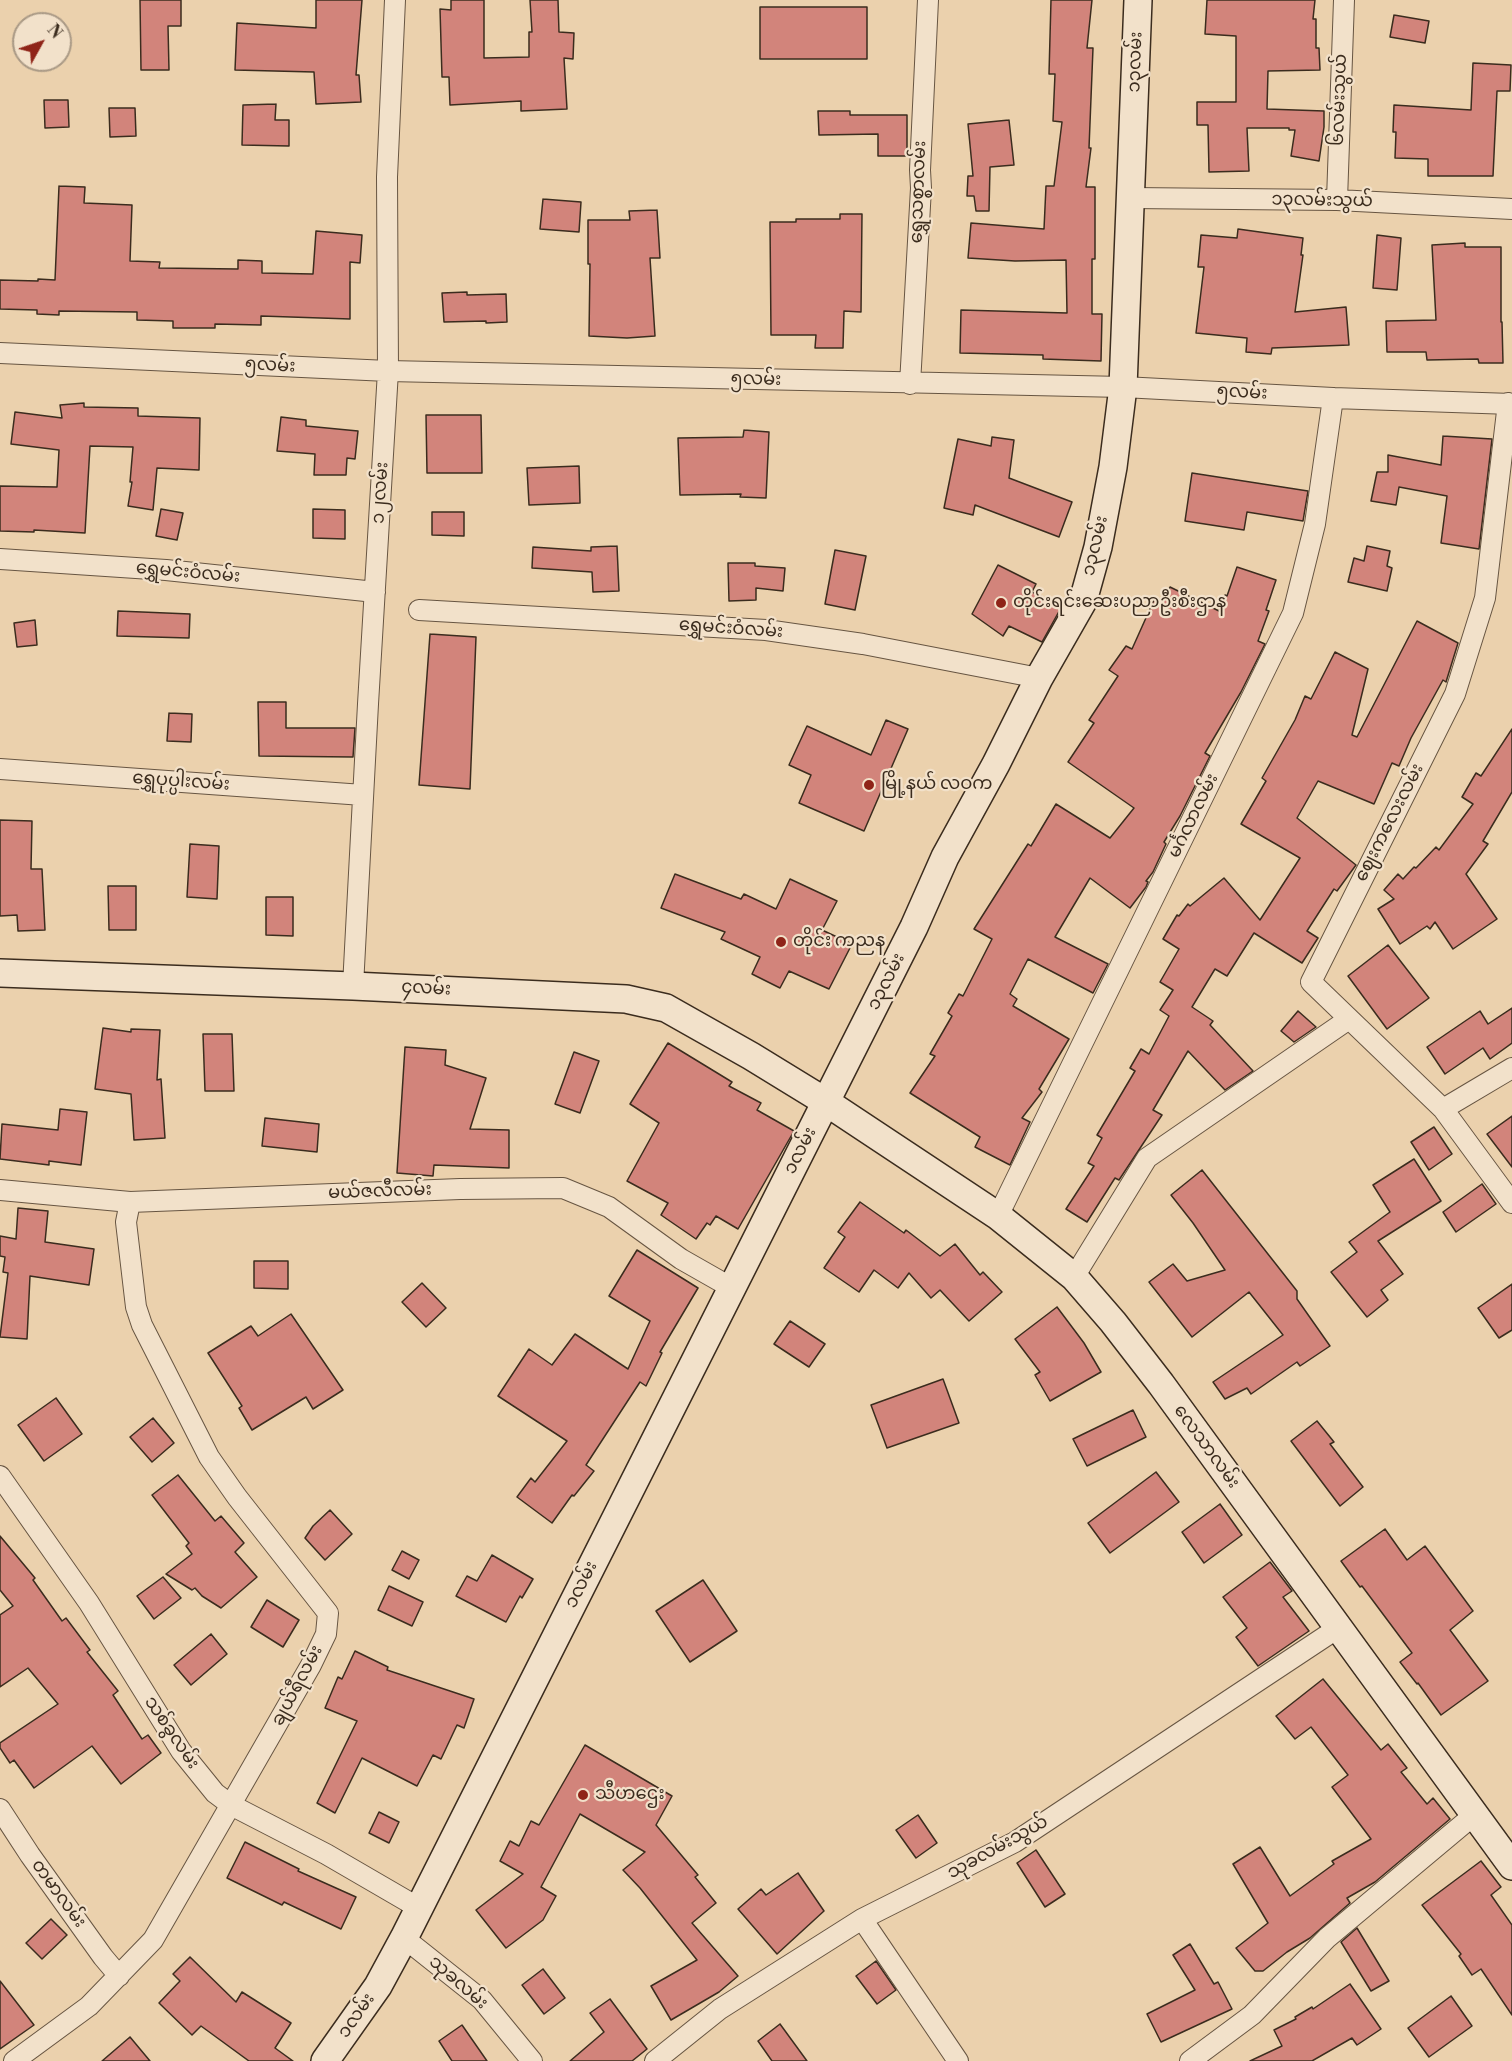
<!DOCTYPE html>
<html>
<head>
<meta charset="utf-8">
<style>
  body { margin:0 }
  #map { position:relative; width:1512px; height:2061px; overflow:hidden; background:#ebd1ad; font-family:"Libre Bodoni",serif }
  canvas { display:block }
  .north { position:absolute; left:12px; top:12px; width:60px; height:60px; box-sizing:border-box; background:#f2e1ca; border:2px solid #a99985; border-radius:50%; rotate:50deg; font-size:16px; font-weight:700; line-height:24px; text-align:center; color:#3b2c1e }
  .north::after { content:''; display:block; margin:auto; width:21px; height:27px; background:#8f2418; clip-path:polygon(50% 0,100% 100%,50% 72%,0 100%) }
</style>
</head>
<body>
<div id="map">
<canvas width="1512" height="2061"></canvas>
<div class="north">N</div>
</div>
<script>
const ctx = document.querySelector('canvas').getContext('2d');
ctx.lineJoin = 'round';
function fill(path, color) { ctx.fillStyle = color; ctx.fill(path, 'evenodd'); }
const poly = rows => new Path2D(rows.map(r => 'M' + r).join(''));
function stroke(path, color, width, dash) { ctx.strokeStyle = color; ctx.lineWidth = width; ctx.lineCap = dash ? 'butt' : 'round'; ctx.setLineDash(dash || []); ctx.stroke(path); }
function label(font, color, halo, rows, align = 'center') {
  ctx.font = font + ' "Libre Bodoni","Noto Sans Myanmar",serif'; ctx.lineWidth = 4.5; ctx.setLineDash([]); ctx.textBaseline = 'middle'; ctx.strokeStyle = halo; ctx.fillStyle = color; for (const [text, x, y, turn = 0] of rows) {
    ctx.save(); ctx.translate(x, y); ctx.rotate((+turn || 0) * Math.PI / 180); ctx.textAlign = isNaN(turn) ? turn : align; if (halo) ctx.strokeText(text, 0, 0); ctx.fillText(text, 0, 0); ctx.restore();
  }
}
const building = poly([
  [140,0,181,0,181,26,168,26,169,70,141,70,140,0],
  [316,0,362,0,356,75,359,75,361,102,316,104,314,72,235,70,237,23,316,28,316,0],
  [451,0,484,0,484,58,529,57,529,32,532,32,530,0,558,0,559,32,574,33,573,59,564,58,567,109,521,111,521,101,450,105,449,77,442,77,440,9,451,10,451,0],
  [1051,0,1092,0,1087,48,1093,48,1089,148,1091,148,1086,187,1095,187,1095,259,1092,259,1092,314,1102,314,1101,361,1043,359,1043,355,960,353,961,310,1067,313,1066,260,1015,261,968,258,971,223,1044,229,1046,186,1054,186,1062,122,1053,121,1055,74,1049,74,1051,0],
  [1207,0,1315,0,1313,19,1316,19,1316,48,1319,48,1320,70,1268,71,1267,109,1324,111,1324,127,1319,161,1291,156,1295,130,1289,130,1289,128,1247,128,1249,171,1209,172,1208,125,1197,125,1197,102,1236,102,1236,36,1205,34,1207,0],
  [760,7,867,7,867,59,760,59,760,7],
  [1394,15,1429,21,1425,43,1390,37,1394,15],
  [1473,63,1511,65,1510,91,1497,91,1493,176,1428,176,1428,159,1395,158,1396,132,1393,132,1394,105,1471,110,1473,63],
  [44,100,68,100,69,127,45,128,44,100],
  [276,104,275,120,289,120,289,146,242,145,243,105,276,104],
  [109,108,135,108,136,136,110,137,109,108],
  [818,111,850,111,850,115,907,115,907,156,878,156,878,134,819,135,818,111],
  [1009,120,1014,165,990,167,989,211,976,211,974,196,967,196,968,176,973,176,968,124,1009,120],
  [59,186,85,187,84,203,132,205,130,261,160,262,159,268,238,269,238,260,262,261,262,273,313,274,316,231,362,235,360,263,350,262,350,319,261,316,261,325,215,324,215,328,173,328,173,321,137,320,137,312,59,311,59,315,37,314,37,310,0,309,0,280,38,281,38,279,55,280,59,186],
  [543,199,581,202,579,232,540,229,543,199],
  [657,210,660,258,650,258,655,336,627,338,589,336,590,264,588,264,588,220,630,220,629,211,657,210],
  [840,214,862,214,861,312,844,311,843,348,815,348,816,335,771,335,770,222,796,222,796,219,840,219,840,214],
  [1238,229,1303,238,1301,255,1303,255,1295,312,1346,307,1349,345,1272,348,1271,354,1246,352,1247,338,1196,333,1204,267,1198,267,1201,235,1237,238,1238,229],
  [1377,235,1401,238,1397,290,1373,288,1377,235],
  [1465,243,1465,247,1501,247,1501,322,1502,322,1503,363,1479,363,1478,359,1427,360,1426,352,1387,352,1386,321,1436,320,1432,245,1465,243],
  [467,292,467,295,506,294,507,322,486,323,486,321,444,322,442,293,467,292],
  [84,403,84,407,138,408,138,416,200,418,199,470,157,468,153,510,128,506,132,482,130,482,133,447,90,446,85,533,34,530,34,532,0,531,0,486,57,487,59,450,11,444,15,412,62,418,60,405,84,403],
  [426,415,481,415,482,473,427,473,426,415],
  [281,417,306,420,306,426,358,431,355,459,347,458,346,475,314,475,315,454,277,451,281,417],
  [744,430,769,432,766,498,740,497,741,494,680,495,678,438,743,437,744,430],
  [1443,436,1492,439,1479,549,1441,543,1447,496,1399,487,1396,505,1371,501,1377,472,1388,472,1388,455,1441,465,1443,436],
  [992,437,1014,440,1009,478,1072,502,1059,537,975,505,973,515,944,508,958,439,991,446,992,437],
  [579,466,580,503,529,505,527,468,579,466],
  [1192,473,1308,491,1303,521,1247,512,1244,530,1185,521,1192,473],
  [161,509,183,513,177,540,156,536,161,509],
  [313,509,345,510,345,539,313,538,313,509],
  [432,512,464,512,464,536,432,535,432,512],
  [617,546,619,591,593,592,592,572,532,568,533,547,591,551,591,547,617,546],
  [1367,546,1390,551,1387,566,1392,568,1387,591,1348,582,1354,558,1364,561,1367,546],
  [835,550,866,556,855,610,825,604,835,550],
  [728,563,755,563,755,566,785,568,783,591,756,588,756,600,729,601,728,563],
  [998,565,1036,584,1032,592,1062,606,1042,642,1009,626,1003,636,972,614,998,565],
  [1237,567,1276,580,1266,610,1269,611,1258,641,1265,644,1241,692,1205,753,1210,756,1180,816,1164,842,1166,844,1153,872,1146,881,1148,882,1146,887,1130,908,1090,878,1055,937,1108,964,1093,993,1028,959,1010,994,1017,999,1013,1006,1069,1039,1039,1089,1042,1092,1022,1118,1030,1122,1010,1165,975,1147,980,1137,910,1093,935,1056,930,1054,952,1016,948,1013,959,994,963,996,992,939,974,929,1028,844,1031,846,1056,804,1110,838,1134,808,1068,762,1094,723,1089,720,1118,676,1109,670,1126,646,1132,649,1154,600,1162,604,1170,587,1219,611,1225,595,1227,596,1237,567],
  [118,611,190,614,189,638,117,636,118,611],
  [35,620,37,645,17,647,14,623,35,620],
  [1417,621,1458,643,1446,682,1443,680,1411,738,1399,766,1392,763,1374,804,1318,781,1297,818,1356,865,1337,891,1334,889,1307,931,1318,938,1302,963,1254,933,1227,976,1215,969,1192,1007,1213,1021,1210,1025,1253,1071,1225,1090,1188,1051,1153,1110,1162,1115,1119,1180,1115,1178,1087,1222,1066,1209,1094,1166,1088,1163,1102,1138,1097,1135,1135,1071,1130,1068,1141,1049,1149,1054,1169,1016,1160,1010,1173,990,1160,982,1179,949,1163,939,1177,915,1179,916,1188,904,1190,906,1224,878,1260,920,1300,858,1241,824,1266,781,1262,778,1295,720,1305,696,1311,699,1335,652,1368,669,1352,735,1357,737,1417,621],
  [430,634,476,637,470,789,419,785,430,634],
  [258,702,286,702,286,728,355,728,353,757,259,756,258,702],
  [169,713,192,714,191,742,167,741,169,713],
  [886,720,908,729,864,831,799,803,811,775,789,765,807,726,871,755,886,720],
  [1512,729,1512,792,1483,841,1488,844,1466,874,1497,919,1453,949,1435,922,1430,929,1427,926,1400,944,1378,909,1394,899,1384,890,1398,874,1403,879,1414,867,1416,868,1436,847,1439,850,1473,804,1462,797,1476,773,1481,776,1512,729],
  [0,820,32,821,31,869,42,869,45,930,18,931,17,915,0,916,0,820],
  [190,844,219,846,217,899,187,897,190,844],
  [675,874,741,899,744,894,776,909,790,879,837,901,822,930,852,944,829,989,789,971,780,988,752,974,760,957,721,939,725,932,661,908,675,874],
  [108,886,136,886,136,930,109,930,108,886],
  [266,897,293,897,293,936,266,935,266,897],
  [1388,945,1429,998,1387,1029,1348,976,1388,945],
  [1512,1008,1512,1043,1490,1059,1483,1048,1445,1074,1427,1047,1480,1011,1488,1024,1512,1008],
  [1298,1011,1316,1027,1294,1042,1281,1031,1298,1011],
  [103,1028,131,1032,131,1029,160,1030,157,1080,161,1079,165,1138,134,1140,131,1094,95,1089,103,1028],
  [203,1034,232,1034,234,1091,205,1091,203,1034],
  [668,1043,732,1082,729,1086,761,1103,757,1110,794,1131,738,1229,716,1216,710,1225,707,1223,696,1239,661,1215,668,1203,627,1181,659,1123,630,1104,668,1043],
  [405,1047,446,1050,445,1065,486,1078,470,1129,509,1130,509,1168,434,1165,433,1176,397,1173,405,1047],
  [574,1052,599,1061,580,1113,555,1104,574,1052],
  [60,1109,87,1112,81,1165,49,1161,49,1165,0,1159,2,1124,58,1130,60,1109],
  [1512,1116,1512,1167,1487,1134,1512,1116],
  [265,1118,319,1124,317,1152,262,1146,265,1118],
  [1434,1127,1452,1154,1429,1170,1411,1142,1434,1127],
  [1414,1159,1441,1201,1378,1241,1403,1274,1381,1290,1388,1300,1367,1317,1331,1272,1357,1252,1349,1242,1390,1212,1373,1185,1414,1159],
  [1202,1170,1297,1291,1297,1299,1330,1346,1300,1366,1297,1362,1251,1394,1247,1388,1225,1399,1213,1382,1283,1335,1249,1292,1192,1337,1149,1282,1173,1264,1187,1281,1225,1270,1193,1223,1171,1195,1202,1170],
  [1482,1184,1496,1204,1456,1232,1443,1212,1482,1184],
  [860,1202,904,1233,906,1230,940,1256,955,1244,980,1275,983,1272,1002,1292,969,1321,940,1290,931,1298,909,1273,898,1288,874,1270,859,1292,824,1268,845,1237,838,1232,860,1202],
  [18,1208,48,1211,45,1242,94,1249,89,1285,30,1276,27,1339,0,1337,8,1273,3,1272,5,1257,0,1256,0,1236,16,1239,18,1208],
  [637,1250,698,1288,660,1352,662,1353,646,1386,640,1382,586,1465,594,1471,574,1496,572,1495,552,1523,517,1497,531,1478,535,1482,567,1441,498,1396,529,1349,552,1365,575,1334,628,1369,650,1321,609,1296,637,1250],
  [254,1261,288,1261,288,1289,254,1288,254,1261],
  [422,1283,446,1308,426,1327,402,1302,422,1283],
  [1512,1284,1512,1330,1499,1338,1478,1308,1512,1284],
  [1057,1307,1084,1343,1101,1372,1050,1401,1035,1375,1040,1372,1015,1339,1057,1307],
  [291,1314,343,1390,313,1409,306,1397,252,1430,239,1408,242,1406,208,1353,251,1326,258,1336,291,1314],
  [790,1321,825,1344,809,1367,774,1344,790,1321],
  [943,1379,959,1423,887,1448,871,1405,943,1379],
  [56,1398,82,1434,44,1461,18,1425,56,1398],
  [1133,1410,1146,1437,1087,1466,1073,1439,1133,1410],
  [153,1418,174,1443,152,1462,130,1437,153,1418],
  [1317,1421,1334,1442,1330,1444,1363,1487,1340,1506,1291,1441,1317,1421],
  [1156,1472,1179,1502,1110,1553,1088,1523,1156,1472],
  [178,1475,215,1521,221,1516,244,1543,235,1552,257,1577,221,1608,202,1596,195,1588,192,1590,166,1574,192,1554,186,1546,189,1543,152,1495,178,1475],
  [1220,1504,1242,1535,1204,1563,1182,1532,1220,1504],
  [330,1510,352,1534,325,1560,305,1538,313,1526,330,1510],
  [1385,1529,1407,1560,1425,1546,1473,1611,1450,1630,1488,1681,1441,1715,1418,1683,1417,1684,1400,1662,1412,1653,1362,1586,1360,1587,1341,1561,1385,1529],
  [0,1536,35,1578,33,1580,62,1621,66,1618,90,1650,87,1652,118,1691,113,1695,142,1739,148,1735,161,1753,121,1784,92,1746,34,1788,14,1760,10,1763,0,1748,0,1743,58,1704,28,1668,0,1687,0,1615,13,1606,0,1590,0,1536],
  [402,1551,419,1560,409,1579,392,1570,402,1551],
  [492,1555,533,1579,522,1598,520,1596,506,1622,456,1596,467,1576,477,1581,492,1555],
  [1270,1562,1292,1591,1283,1597,1309,1631,1258,1666,1236,1637,1247,1628,1223,1597,1270,1562],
  [163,1577,181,1598,154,1619,137,1596,163,1577],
  [703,1580,737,1631,690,1662,656,1611,703,1580],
  [389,1586,423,1602,412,1626,378,1610,389,1586],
  [267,1600,299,1620,283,1647,251,1627,267,1600],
  [211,1634,227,1654,191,1685,174,1665,211,1634],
  [355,1651,388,1667,387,1670,474,1699,464,1728,457,1725,441,1759,433,1755,417,1786,362,1758,335,1813,317,1803,357,1721,325,1708,338,1677,342,1679,355,1651],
  [1323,1679,1381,1750,1388,1744,1407,1768,1401,1772,1427,1804,1433,1798,1450,1819,1375,1882,1347,1898,1350,1903,1310,1938,1287,1952,1263,1971,1255,1971,1236,1948,1268,1923,1233,1864,1260,1847,1290,1896,1334,1864,1332,1861,1371,1839,1332,1787,1348,1775,1311,1727,1295,1739,1276,1716,1323,1679],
  [585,1745,672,1796,656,1825,698,1875,695,1877,716,1903,692,1923,738,1976,719,1992,671,2020,651,1986,697,1960,640,1888,623,1870,645,1852,580,1814,541,1887,556,1896,543,1920,506,1948,476,1910,523,1874,500,1861,510,1841,519,1846,531,1821,539,1825,585,1745],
  [379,1812,399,1822,389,1843,369,1833,379,1812],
  [918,1815,937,1843,916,1858,896,1830,918,1815],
  [245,1842,299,1869,298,1871,356,1897,341,1929,284,1902,282,1905,227,1878,245,1842],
  [1036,1850,1065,1894,1045,1907,1017,1863,1036,1850],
  [1481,1861,1501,1887,1491,1895,1512,1925,1512,2015,1481,1969,1472,1975,1459,1956,1461,1954,1422,1905,1481,1861],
  [798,1873,824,1911,777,1954,738,1909,761,1889,766,1895,798,1873],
  [51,1919,67,1935,42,1959,26,1943,51,1919],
  [1357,1928,1389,1981,1371,1991,1341,1942,1357,1928],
  [1190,1944,1214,1984,1218,1982,1232,2009,1161,2042,1147,2014,1195,1990,1173,1955,1190,1944],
  [190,1957,236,2002,242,1992,291,2023,275,2048,293,2061,249,2061,201,2026,192,2035,159,2003,180,1981,173,1974,190,1957],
  [876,1961,896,1990,877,2004,856,1976,876,1961],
  [543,1969,565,1998,544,2014,522,1985,543,1969],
  [0,1981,34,2025,0,2049,0,1981],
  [1350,1984,1381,2029,1357,2045,1352,2038,1312,2061,1250,2061,1282,2046,1274,2030,1296,2019,1295,2017,1312,2007,1313,2009,1350,1984],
  [1451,1996,1472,2026,1429,2057,1408,2028,1451,1996],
  [610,1999,647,2049,632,2061,570,2061,604,2032,590,2013,610,1999],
  [780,2024,807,2061,772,2061,758,2041,780,2024],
  [462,2025,487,2061,452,2061,439,2041,462,2025],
  [130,2037,150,2061,102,2061,130,2037]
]);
const street = poly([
  [1131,198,1337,200,1512,209],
  [1337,200,1344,0],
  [0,353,388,371,1123,387,1333,398,1512,404],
  [910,384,921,188,920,170,928,0],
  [1508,403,1485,598,1455,694,1311,982,1443,1109,1512,1068],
  [0,559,166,570,375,592],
  [419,610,766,630,863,644,1039,678],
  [0,769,363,795],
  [353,986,368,704,388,371,387,177,395,0],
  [1443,1109,1512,1203],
  [0,1190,130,1202,460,1189,563,1188,609,1207,681,1259,732,1288],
  [998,1216,1293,613,1315,524,1333,398],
  [1074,1277,1147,1158,1349,1019],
  [0,1476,89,1603,181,1751,215,1793,231,1805,326,1854,419,1908],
  [0,1809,30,1855,103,1957,119,1976],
  [862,1919,958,2061],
  [404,1938,482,2000,532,2061],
  [14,2061,89,2006,153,1940,311,1665,326,1634,328,1613,237,1497,209,1457,142,1325,136,1307,126,1222,130,1202],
  [655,2061,720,2009,862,1919,1015,1842,1338,1628],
  [1190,2061,1252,2015,1327,1938,1474,1815]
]);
const secondary = poly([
  [0,973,353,986,626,999,666,1008,751,1056,826,1102,998,1216,1074,1277,1113,1322,1161,1384,1512,1866],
  [325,2061,378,1986,404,1938,914,927,945,857,996,764,1039,678,1083,601,1098,547,1113,467,1123,387,1138,0]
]);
const markers = [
  [1001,603,6,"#8f2418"],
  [869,785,6,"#8f2418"],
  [781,942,6,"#8f2418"],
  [583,1795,6,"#8f2418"]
];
const streetNames = [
  ["၁၃လမ်း",1136,62,-88],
  ["၆လမ်းသွယ်",1340,100,-88],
  ["ရွှေသစ္စာလမ်း",919,192,-88],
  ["၁၃လမ်းသွယ်",1322,201,1],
  ["၅လမ်း",270,366,3],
  ["၅လမ်း",756,380,1],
  ["၅လမ်း",1242,393,3],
  ["၁၂လမ်း",381,493,-86],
  ["၁၃လမ်း",1096,546,-77],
  ["ရွှေမင်းဝံလမ်း",188,573,5],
  ["ရွှေမင်းဝံလမ်း",731,629,4],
  ["ရွှေပုပ္ပါးလမ်း",181,782,4],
  ["မင်္ဂလာလမ်း",1194,816,-64],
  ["ဈေးကလေးလမ်း",1390,823,-63],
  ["၁၃လမ်း",887,982,-63],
  ["၄လမ်း",426,989,3],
  ["၁လမ်း",801,1151,-63],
  ["မယ်ဇလီလမ်း",380,1192,-2],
  ["လေသာလမ်း",1206,1447,54],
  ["၁လမ်း",582,1585,-63],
  ["ချယ်ရီလမ်း",298,1686,-62],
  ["သစ်ခွလမ်း",171,1733,56],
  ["သုခလမ်းသွယ်",998,1848,-29],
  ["တမာလမ်း",58,1894,54],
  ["သုခလမ်း",458,1983,41],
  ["၁လမ်း",357,2016,-55]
];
const poiNames = [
  ["တိုင်းရင်းဆေးပညာဦးစီးဌာန",1013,603],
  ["မြို့နယ် လဝက",881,785],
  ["တိုင်း ကညန",793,942],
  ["သီဟဌေး",595,1795]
];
fill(building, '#d2847b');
stroke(building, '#3b2c1e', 1.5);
stroke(street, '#675542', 22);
stroke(secondary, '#3b2c1e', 30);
stroke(street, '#f2e1ca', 20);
stroke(secondary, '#f2e1ca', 27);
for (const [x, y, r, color] of markers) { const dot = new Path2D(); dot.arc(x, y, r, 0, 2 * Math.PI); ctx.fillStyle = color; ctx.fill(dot); stroke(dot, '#f2e1ca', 2); }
label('18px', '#3b2c1e', '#f2e1ca', streetNames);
label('18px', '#3b2c1e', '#f2e1ca', poiNames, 'left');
</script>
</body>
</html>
